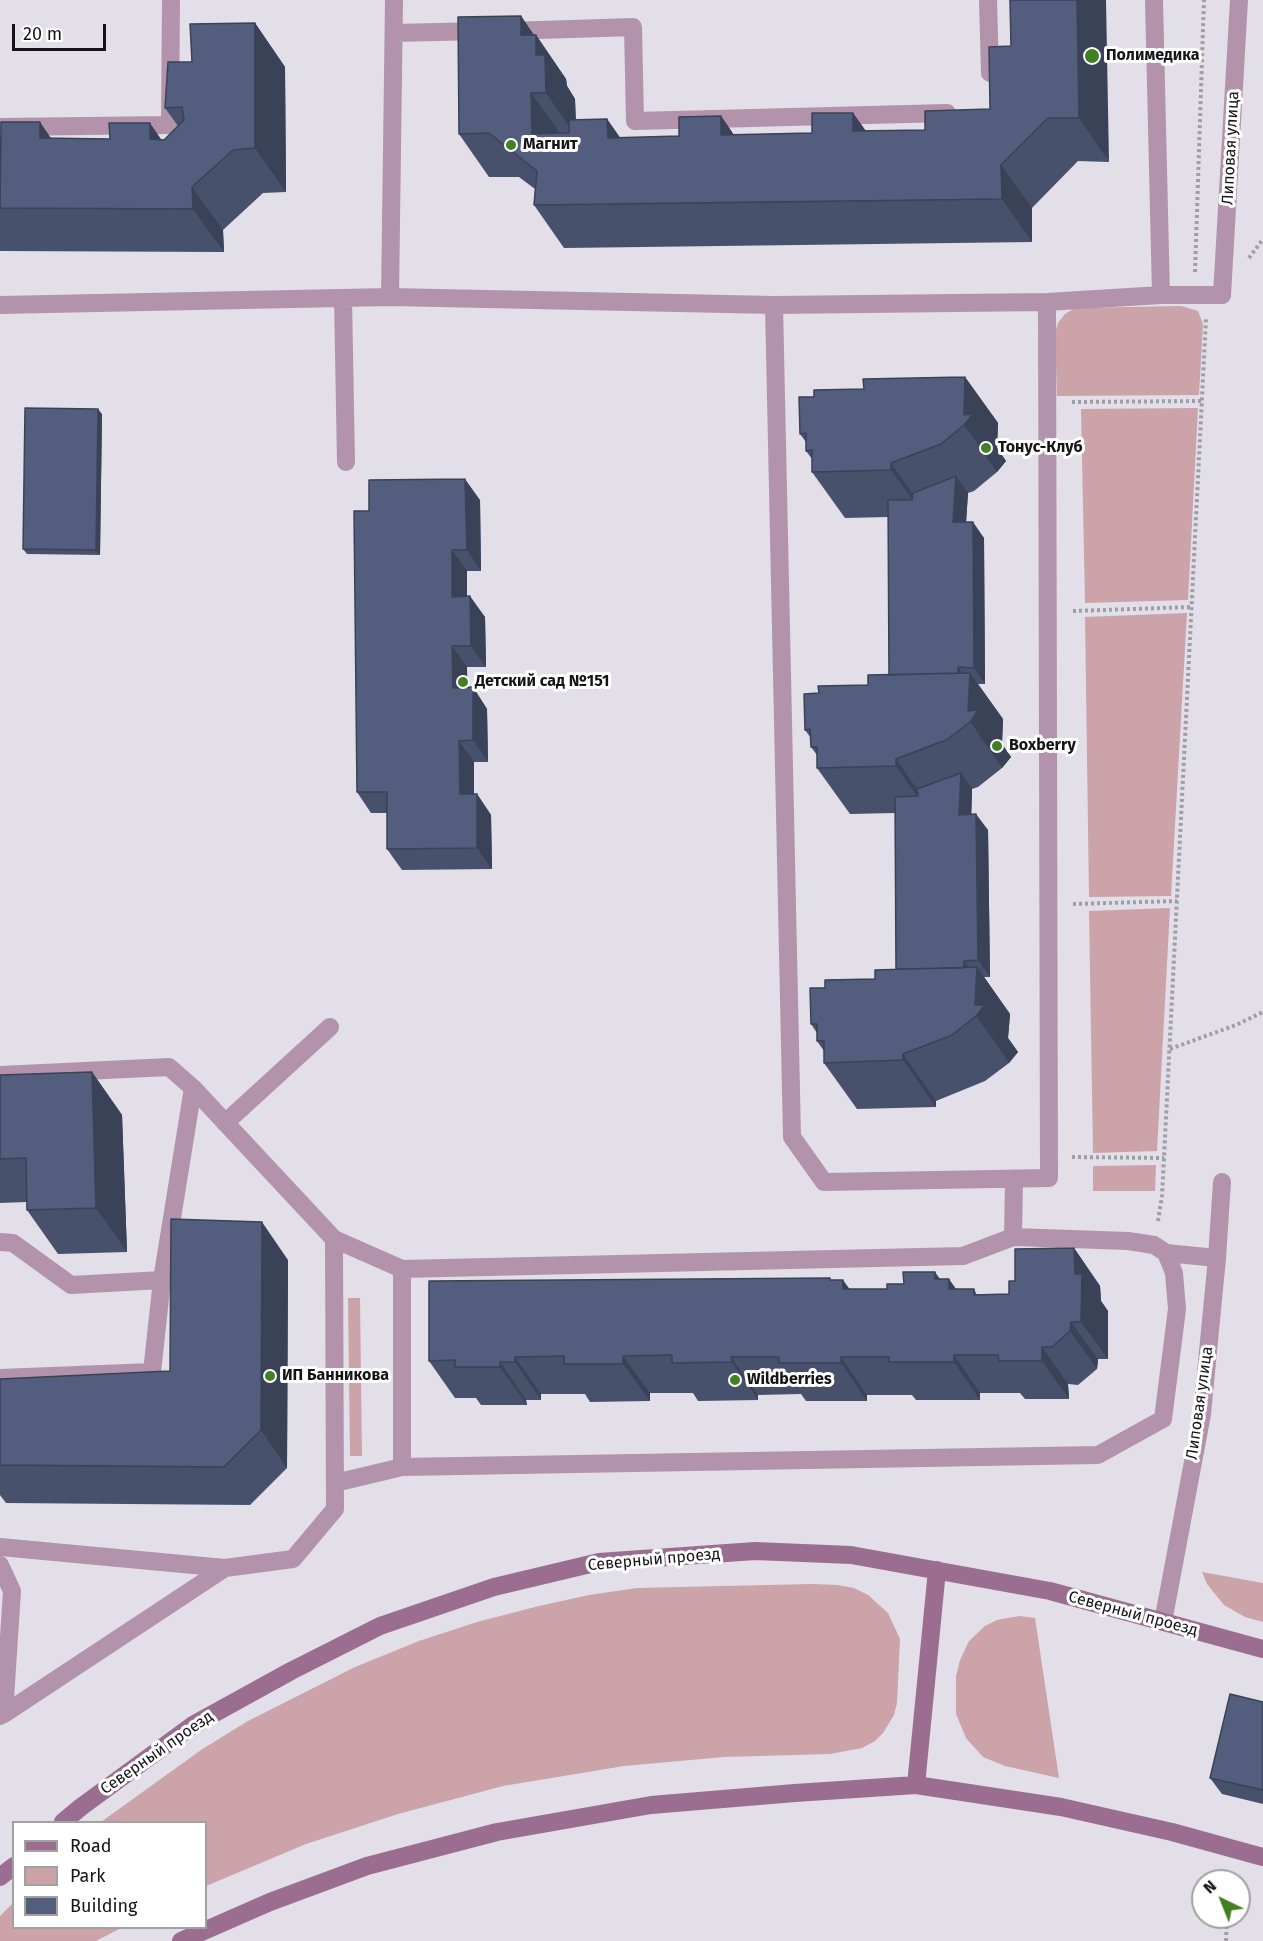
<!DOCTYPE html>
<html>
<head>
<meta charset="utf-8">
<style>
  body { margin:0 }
  #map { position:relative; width:1263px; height:1941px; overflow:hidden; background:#e2dfe8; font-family:"Fira Sans",sans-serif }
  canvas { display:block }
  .legend { position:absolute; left:12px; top:1821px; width:195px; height:108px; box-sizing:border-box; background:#fff; border:2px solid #a1a1a2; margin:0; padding:8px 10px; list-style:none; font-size:18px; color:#151417 }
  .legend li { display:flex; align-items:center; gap:12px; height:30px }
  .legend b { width:30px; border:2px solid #a1a1a2 }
  .north { position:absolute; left:1191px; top:1869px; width:60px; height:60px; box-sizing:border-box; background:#fff; border:2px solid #a1a1a2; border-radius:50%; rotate:317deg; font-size:16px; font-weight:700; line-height:24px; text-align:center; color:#151417 }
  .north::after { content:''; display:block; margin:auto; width:21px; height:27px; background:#418122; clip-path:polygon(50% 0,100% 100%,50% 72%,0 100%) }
  .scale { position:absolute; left:12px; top:24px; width:94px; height:27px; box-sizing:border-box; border:3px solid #151417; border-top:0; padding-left:8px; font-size:18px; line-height:21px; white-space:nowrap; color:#151417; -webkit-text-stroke:4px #fff; paint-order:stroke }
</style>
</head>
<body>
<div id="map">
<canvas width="1263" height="1941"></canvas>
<ul class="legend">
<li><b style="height:8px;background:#9b6d90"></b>Road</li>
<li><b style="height:16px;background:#cba3a9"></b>Park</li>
<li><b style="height:16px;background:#535e7e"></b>Building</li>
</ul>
<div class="north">N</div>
<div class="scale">20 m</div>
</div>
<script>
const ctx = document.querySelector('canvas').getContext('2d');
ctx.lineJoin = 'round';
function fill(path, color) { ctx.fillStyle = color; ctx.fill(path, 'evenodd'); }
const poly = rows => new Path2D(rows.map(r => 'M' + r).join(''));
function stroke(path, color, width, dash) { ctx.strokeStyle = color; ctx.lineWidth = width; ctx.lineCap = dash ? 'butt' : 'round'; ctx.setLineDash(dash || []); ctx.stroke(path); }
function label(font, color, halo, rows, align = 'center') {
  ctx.font = font + ' "Fira Sans",sans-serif'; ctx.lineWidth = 6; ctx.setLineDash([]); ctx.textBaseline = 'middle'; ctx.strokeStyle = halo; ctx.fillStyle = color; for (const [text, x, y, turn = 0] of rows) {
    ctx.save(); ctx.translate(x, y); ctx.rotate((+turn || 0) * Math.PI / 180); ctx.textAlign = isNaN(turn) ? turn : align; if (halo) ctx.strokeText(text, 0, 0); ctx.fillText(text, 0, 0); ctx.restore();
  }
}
const green = poly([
  [1181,306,1198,311,1203,324,1199,395,1057,396,1055,333,1058,323,1065,314,1075,308],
  [1198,408,1188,600,1085,603,1081,409],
  [1187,613,1171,896,1089,897,1085,617],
  [1170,908,1157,1151,1093,1153,1089,911],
  [1156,1165,1155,1191,1093,1191,1093,1166],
  [348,1298,360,1298,362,1456,350,1456],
  [1202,1572,1263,1583,1263,1622,1245,1617,1224,1605,1207,1584],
  [812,1584,837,1585,854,1588,868,1595,888,1613,900,1639,897,1703,894,1715,883,1733,875,1741,862,1748,830,1754,724,1757,624,1766,503,1786,398,1814,306,1844,206,1886,206,1822,101,1822,201,1750,248,1721,355,1667,419,1641,477,1622,539,1606,589,1595,637,1588],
  [1019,1616,1035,1618,1059,1778,1005,1766,983,1757,966,1738,956,1714,956,1676,960,1660,969,1641,985,1626,997,1620],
  [13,1903,14,1928,121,1928,96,1941,0,1941,0,1916]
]);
const path = poly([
  [1249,258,1263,239],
  [1195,272,1204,0],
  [1072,402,1203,401],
  [1073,611,1192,607],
  [1073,904,1177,901],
  [1170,1049,1236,1025,1263,1012],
  [1072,1157,1164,1158],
  [1158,1221,1162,1196,1164,1158,1206,318],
  [1226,1941,1227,1917]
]);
const service = poly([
  [988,0,990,73],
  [1154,0,1161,295],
  [508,31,633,27,635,121,947,113],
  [395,33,480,31],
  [0,127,170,125,171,0],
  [390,297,394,0],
  [343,298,346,462],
  [1047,302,1049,1178,824,1182,792,1137,774,305,1047,302,1161,295,1222,295],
  [0,305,390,297,774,305],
  [0,1075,169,1067,193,1088,162,1280,71,1285,13,1243,0,1242],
  [225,1123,330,1027],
  [1013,1237,1014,1179],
  [334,1239,402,1269,963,1256,1013,1237,1128,1241,1154,1245,1166,1253,1174,1273,1177,1309,1163,1419,1098,1455,402,1467,335,1483],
  [1166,1253,1217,1258],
  [402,1269,402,1467],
  [0,1378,152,1372,162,1280],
  [0,1547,225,1568],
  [0,1565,12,1591,4,1714,0,1716],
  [4,1714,225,1568,293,1559,335,1509,334,1239,193,1088]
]);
const minor = poly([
  [1222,295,1239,0],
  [1163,1622,1202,1414,1217,1258,1222,1182]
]);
const secondary = poly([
  [916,1785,937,1570],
  [63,1822,81,1807,193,1725,291,1671,380,1626,494,1587,599,1562,755,1551,851,1555,1050,1591,1263,1649],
  [0,1877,14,1866],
  [181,1941,270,1902,367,1866,497,1832,651,1805,795,1793,916,1785,1061,1807,1172,1832,1263,1857]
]);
const wall = poly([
  [1010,0,1109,162,1078,161,1032,208,1032,242,564,248,534,205,535,189,519,177,489,177,459,134,521,16,534,35,536,35,566,79,567,86,575,99,576,120,607,119,620,138,679,136,721,116,734,135,812,133,853,113,866,131,925,130,990,109,1011,46],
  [255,23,285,67,286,192,263,193,223,230,224,252,0,251,0,137,164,140,178,126,165,108,192,62],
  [965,377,998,423,997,448,1006,461,997,472,974,491,968,493,966,522,984,538,985,684,978,684,1003,719,1002,744,1011,757,1002,768,978,787,972,789,971,814,988,830,990,977,984,977,1010,1014,1008,1038,1018,1052,1009,1063,985,1081,936,1101,936,1107,857,1109,824,1063,824,1051,817,1041,817,1033,811,1024,825,988,875,979,896,969,895,813,850,814,817,768,817,755,811,747,811,738,805,730,819,693,868,685,889,675,888,517,845,518,812,472,812,459,806,451,806,442,800,434,814,397,864,389],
  [102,414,100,555,27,554,23,549],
  [480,500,481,571,467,571,467,596,485,617,486,667,467,667,467,688,473,687,487,709,488,762,474,762,474,794,477,794,491,815,492,869,402,870,387,849,387,813,371,813,357,792,369,511],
  [92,1072,122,1115,127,1252,58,1254,27,1210,27,1202,0,1203,0,1075],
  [1074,1248,1100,1286,1101,1301,1108,1311,1108,1359,1098,1359,1097,1369,1078,1385,1068,1384,1069,1399,1025,1399,1020,1393,980,1393,980,1400,916,1400,912,1395,867,1395,867,1401,806,1401,801,1394,758,1395,758,1400,698,1401,693,1393,650,1393,650,1401,590,1402,585,1394,541,1394,541,1400,526,1400,527,1405,481,1405,476,1398,455,1398,429,1361,831,1280,850,1289,887,1289,904,1284,941,1279,956,1289,974,1289,977,1295,1009,1294,1015,1281],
  [288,1260,287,1468,250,1505,6,1503,0,1495,0,1379,170,1371],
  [1263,1702,1263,1804,1222,1794,1210,1778]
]);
const shadedWall = poly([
  [1077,0,1106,0,1109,162,1079,118],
  [521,16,536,38,536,35,566,79,567,86,575,99,576,136,546,93,521,35],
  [255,23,285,67,286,192,255,148],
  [531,93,562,136,532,134],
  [853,113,883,156,853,131],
  [721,116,751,160,721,135],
  [607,119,638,163,608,138],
  [40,122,70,166,40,138],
  [150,123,180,167,150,139],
  [1001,165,1032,208,1032,242,1002,199],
  [192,187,223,230,224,252,193,209],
  [965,377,998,423,997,448,1006,461,997,472,964,425,964,415],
  [98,409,102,414,100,555,96,550],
  [891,463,924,510,924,516,891,470],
  [956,476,968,493,965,538,953,522],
  [465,479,480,500,481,571,467,550],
  [973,522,984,538,985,684,974,668],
  [452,550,467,571,467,618,452,597],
  [470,596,485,617,486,667,471,646],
  [452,646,467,667,468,709,453,688],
  [958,667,970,684,970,673,1003,719,1002,744,1011,757,1002,768,958,704],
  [473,687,487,709,488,762,473,740],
  [459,741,474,762,474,815,460,794],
  [896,759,929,806,929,813,896,766],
  [961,773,972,789,971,831,959,815],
  [477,794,491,815,492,869,477,848],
  [976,814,988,830,990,977,978,960],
  [964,961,976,977,977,967,1010,1014,1008,1038,1018,1052,1009,1063,964,998],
  [903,1054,936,1101,936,1107,903,1060],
  [92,1072,122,1115,127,1252,96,1208],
  [262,1222,288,1260,287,1468,261,1430],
  [1074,1248,1100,1286,1101,1301,1108,1311,1108,1359,1081,1322,1075,1274],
  [935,1272,962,1310,935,1279],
  [949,1279,976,1317,949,1289],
  [843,1280,870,1317,843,1289],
  [1071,1322,1098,1359,1097,1369,1070,1331],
  [1042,1347,1068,1384,1069,1399,1042,1361],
  [954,1355,980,1393,980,1400,954,1362],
  [623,1356,650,1393,650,1401,623,1364],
  [515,1357,541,1394,541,1400,515,1362],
  [731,1357,758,1395,758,1400,732,1362],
  [841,1357,867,1395,867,1401,841,1363],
  [500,1362,526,1400,527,1405,500,1367]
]);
const building = poly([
  [1010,0,1077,0,1079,118,1048,118,1001,165,1002,199,534,205,537,171,489,133,459,134,458,17,521,16,521,35,536,35,536,55,545,55,546,93,531,93,532,134,569,133,569,120,607,119,608,138,679,136,679,117,721,116,721,135,812,133,812,113,853,113,853,131,925,130,925,111,990,109,989,47,1011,46,1010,0],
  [255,23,255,148,233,150,192,187,193,209,0,208,1,122,40,122,40,138,110,139,109,123,150,123,150,139,164,140,184,120,182,107,165,108,168,62,192,62,190,24,255,23],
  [965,377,964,415,973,414,964,425,941,444,891,463,891,470,812,472,812,450,806,451,806,433,800,434,799,397,814,397,814,390,864,389,863,379,965,377],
  [25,408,98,409,96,550,23,549,25,408],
  [956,476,953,522,973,522,974,668,958,667,958,673,889,675,888,500,912,500,913,493,956,476],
  [465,479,467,550,452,550,452,597,470,596,471,646,452,646,453,688,473,687,473,740,459,741,460,794,477,794,477,848,387,849,387,792,357,792,354,511,369,511,369,480,465,479],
  [970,673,968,711,978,710,970,722,946,740,896,759,896,766,817,768,817,747,811,747,810,729,805,730,804,694,819,693,818,686,868,685,868,675,970,673],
  [961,773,959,815,976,814,978,960,964,961,964,968,896,969,895,797,918,796,917,789,961,773],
  [977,967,975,1005,985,1005,976,1016,952,1035,903,1054,903,1060,824,1063,824,1041,817,1041,817,1024,811,1024,810,988,825,988,825,980,875,979,875,970,977,967],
  [92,1072,96,1208,27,1210,26,1158,0,1159,0,1075,92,1072],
  [171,1219,262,1222,261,1430,224,1467,0,1465,0,1379,170,1371,171,1219],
  [1074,1248,1075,1274,1082,1274,1081,1322,1071,1322,1070,1331,1052,1347,1042,1347,1042,1361,999,1361,998,1355,954,1355,954,1362,889,1362,889,1357,841,1357,841,1363,779,1363,779,1357,731,1357,732,1362,672,1363,672,1355,623,1356,623,1364,564,1364,564,1356,515,1357,515,1362,500,1362,500,1367,455,1367,455,1360,429,1361,429,1281,830,1278,830,1280,843,1280,843,1289,887,1289,887,1284,904,1284,903,1272,935,1272,935,1279,949,1279,949,1289,974,1289,974,1295,1009,1294,1009,1281,1015,1281,1015,1249,1074,1248],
  [1230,1694,1263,1702,1263,1790,1210,1778,1230,1694]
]);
const markers = [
  [1092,56,8,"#418122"],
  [511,145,6,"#418122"],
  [986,448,6,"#418122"],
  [463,682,6,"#418122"],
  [997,746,6,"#418122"],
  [270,1376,6,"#418122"],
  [735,1380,6,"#418122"]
];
const poiNames = [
  ["Полимедика",1106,56],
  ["Магнит",523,145],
  ["Тонус-Клуб",998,448],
  ["Детский сад №151",475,682],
  ["Boxberry",1009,746],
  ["ИП Банникова",282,1376],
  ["Wildberries",747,1380]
];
const streetNames = [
  ["Липовая улица",1231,148,-87],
  ["Липовая улица",1200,1403,-82],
  ["Северный проезд",654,1560,-5],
  ["Северный проезд",1133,1614,15],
  ["Северный проезд",157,1753,-35]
];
fill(green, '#cba3a9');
stroke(path, '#a09ea5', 4, [3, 3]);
stroke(service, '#b393ab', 18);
stroke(minor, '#b393ab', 18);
stroke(secondary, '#9b6d90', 18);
fill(wall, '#47516c');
fill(shadedWall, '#3a4258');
fill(building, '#535e7e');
stroke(building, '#3a4258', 1.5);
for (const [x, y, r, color] of markers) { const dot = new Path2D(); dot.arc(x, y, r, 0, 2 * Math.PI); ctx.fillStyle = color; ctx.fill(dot); stroke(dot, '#fff', 2); }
label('bold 16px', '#151417', '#fff', poiNames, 'left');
label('16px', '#151417', '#fff', streetNames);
</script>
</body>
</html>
